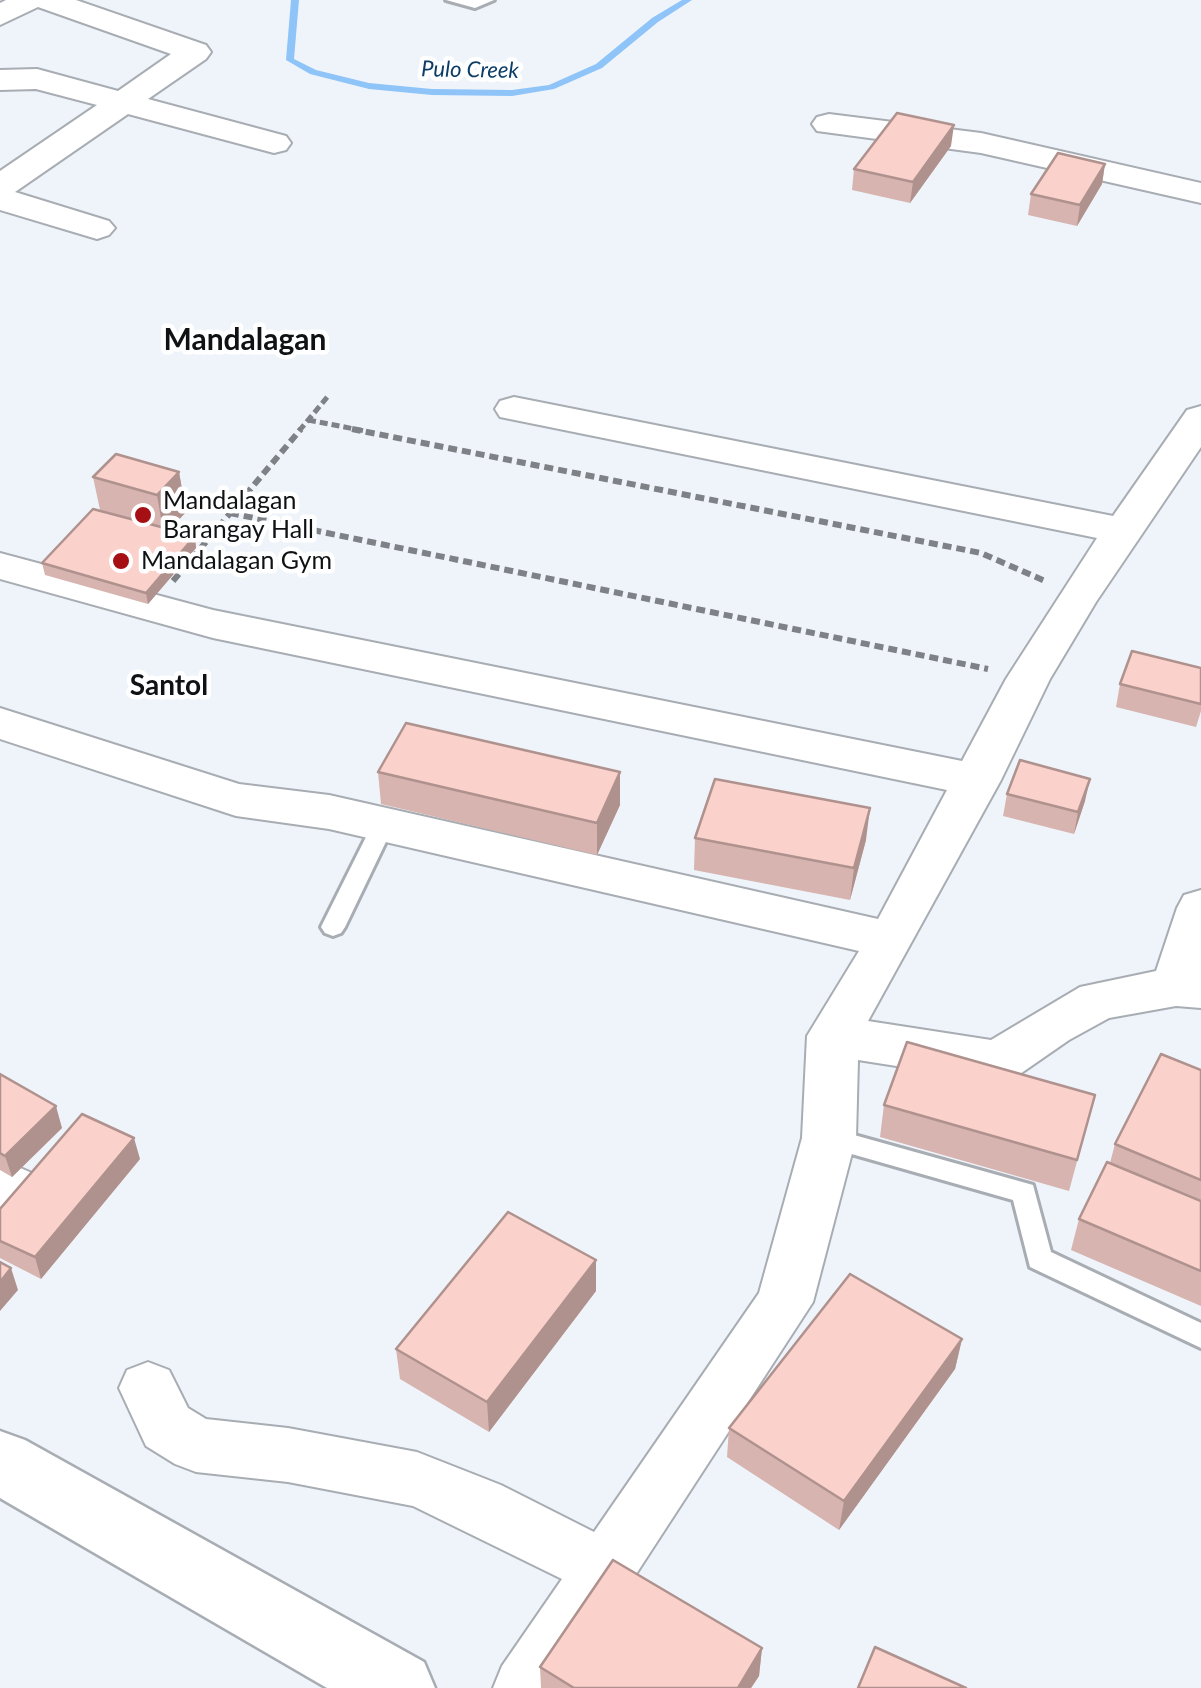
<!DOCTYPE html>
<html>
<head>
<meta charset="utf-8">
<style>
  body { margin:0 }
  canvas { display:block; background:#eef4fa }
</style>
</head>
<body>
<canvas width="1201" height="1688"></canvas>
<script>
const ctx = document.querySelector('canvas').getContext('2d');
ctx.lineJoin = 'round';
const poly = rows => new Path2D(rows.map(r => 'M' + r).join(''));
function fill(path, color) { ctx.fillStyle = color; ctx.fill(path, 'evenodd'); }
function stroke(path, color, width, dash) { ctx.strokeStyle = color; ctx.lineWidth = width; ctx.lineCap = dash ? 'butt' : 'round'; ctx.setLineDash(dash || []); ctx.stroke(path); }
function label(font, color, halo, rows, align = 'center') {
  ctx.font = font + ' Lato,sans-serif'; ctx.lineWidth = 9; ctx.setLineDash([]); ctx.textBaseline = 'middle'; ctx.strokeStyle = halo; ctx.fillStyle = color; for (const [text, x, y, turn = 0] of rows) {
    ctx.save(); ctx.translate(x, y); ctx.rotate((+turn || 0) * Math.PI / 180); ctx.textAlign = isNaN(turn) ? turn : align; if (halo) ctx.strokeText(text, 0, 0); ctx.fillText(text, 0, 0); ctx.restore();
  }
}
const stream = poly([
  [291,0,299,0,294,59,316,70,369,83,432,89,512,90,549,85,596,64,652,18,682,0,692,0,658,22,602,68,554,89,512,96,432,95,369,89,310,74,286,60,291,0]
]);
const pathFar1 = poly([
  [308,420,365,431],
  [299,431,329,395]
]);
const path = poly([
  [352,429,981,553,1045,581],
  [230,513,988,669],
  [173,581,301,429]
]);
const service = poly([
  [446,0,494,0,475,8,446,0],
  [383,817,394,825,345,927,341,933,333,936,325,933,321,927,372,825,383,817],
  [829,1128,1033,1185,1051,1252,1201,1323,1201,1348,1030,1267,1013,1200,820,1145,816,1138,820,1131,829,1128]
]);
const minor = poly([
  [6,0,76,0,206,45,211,52,206,59,148,99,286,136,291,143,286,150,274,153,128,114,15,192,109,221,115,228,109,235,97,239,0,210,0,171,97,105,36,89,0,90,0,70,37,69,118,91,171,54,38,7,0,25,0,3,6,0],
  [829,114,981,133,1201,183,1201,203,981,153,817,131,812,124,817,117,829,114],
  [514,397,1113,516,1187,410,1201,406,1201,447,1096,602,1050,679,1001,780,868,1021,991,1040,1080,987,1156,971,1177,908,1184,895,1201,890,1201,1008,1176,1006,1109,1018,1069,1040,1017,1076,999,1082,858,1060,856,1138,813,1302,562,1688,493,1688,502,1666,562,1579,413,1506,288,1482,196,1472,175,1464,146,1446,119,1388,127,1370,148,1362,169,1370,188,1408,206,1419,288,1428,417,1452,501,1485,594,1532,759,1293,802,1138,807,1036,859,951,329,829,236,816,0,739,0,708,239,784,329,795,878,919,947,790,213,638,0,579,0,553,213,610,962,761,1006,679,1097,538,500,417,495,409,500,401,514,397],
  [0,1159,50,1181,58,1197,50,1213,31,1220,0,1207,0,1159]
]);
const tertiary = poly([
  [0,1431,25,1440,424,1662,435,1688,327,1688,0,1498,0,1431]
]);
const wall = poly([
  [951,146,910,203,852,190,854,169],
  [1105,164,1102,184,1077,226,1028,215,1031,194],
  [179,472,186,512,170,529,195,536,196,548,148,604,45,575,42,563,100,510,93,477],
  [1201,668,1201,711,1196,727,1116,707,1120,684],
  [378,772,620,772,620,805,597,855,381,804],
  [1007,794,1085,801,1074,834,1003,816],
  [695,838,866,840,850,900,694,870],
  [1201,1070,1201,1306,1071,1250,1079,1219,1110,1163,1115,1144],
  [0,1074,62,1128,12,1177,0,1170],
  [1095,1095,1069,1191,880,1137,884,1105],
  [140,1159,41,1279,0,1258,0,1209],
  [596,1291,489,1432,400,1379,396,1349],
  [962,1339,955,1369,839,1530,727,1457,729,1428],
  [762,1648,759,1676,751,1688,541,1688,540,1667]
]);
const shadedWall = poly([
  [954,125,951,146,910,203,913,182],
  [1105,164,1102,184,1077,226,1080,205],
  [179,472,186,512,164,536,157,495],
  [195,536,196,548,148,604,146,593],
  [620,772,620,805,597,855,597,823],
  [1090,779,1085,801,1074,834,1078,812],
  [870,808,866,840,850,900,854,868],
  [56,1106,62,1128,12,1177,5,1156],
  [134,1138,140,1159,41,1279,35,1257],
  [596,1260,596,1291,489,1432,487,1402],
  [11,1268,18,1290,0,1311,0,1282],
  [962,1339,955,1369,839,1530,844,1501],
  [762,1648,759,1676,751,1688,738,1688]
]);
const building = poly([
  [897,113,954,125,913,182,854,169,897,113],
  [1058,153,1105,164,1080,205,1031,194,1058,153],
  [116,454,179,472,157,495,93,477,116,454],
  [93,509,195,536,146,593,42,563,93,509],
  [1132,651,1201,668,1201,704,1120,684,1132,651],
  [406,723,620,772,597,823,378,772,406,723],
  [1020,760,1090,779,1078,812,1007,794,1020,760],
  [715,779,870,808,854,868,695,838,715,779],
  [907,1042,1095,1095,1077,1160,884,1105,907,1042],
  [1161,1054,1201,1070,1201,1180,1115,1144,1161,1054],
  [0,1074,56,1106,5,1156,0,1153,0,1074],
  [82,1114,134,1138,35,1257,0,1241,0,1209,82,1114],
  [1107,1162,1201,1201,1201,1271,1079,1219,1107,1162],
  [508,1212,596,1260,487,1402,396,1349,508,1212],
  [0,1262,11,1268,0,1282,0,1262],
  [850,1274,962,1339,844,1501,729,1428,850,1274],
  [613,1560,762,1648,738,1688,574,1688,540,1667,613,1560],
  [875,1647,966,1688,858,1688,875,1647]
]);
const markers = [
  [143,515,10,"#a61015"],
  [121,561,10,"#a61015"]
];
const farWaternames = [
  ["Pulo Creek",470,70,1]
];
const poiNames = [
  ["Mandalagan",163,501],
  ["Barangay Hall",163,530],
  ["Mandalagan Gym",141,561]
];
const neighbourhoodNames = [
  ["Santol",169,686]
];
const farDistrictnames = [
  ["Mandalagan",245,340]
];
fill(stream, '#8fc4f9');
stroke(service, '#a8adb3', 6);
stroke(minor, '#a8adb3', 4);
stroke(tertiary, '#a8adb3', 5);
stroke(pathFar1, '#7e8286', 5, [8, 4]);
stroke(path, '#7e8286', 6, [9, 5]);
fill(service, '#fff');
fill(minor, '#fff');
fill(tertiary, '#fff');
fill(wall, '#d7b4af');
fill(shadedWall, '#af928e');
fill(building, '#fad1cb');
stroke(building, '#af928e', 2.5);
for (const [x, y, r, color] of markers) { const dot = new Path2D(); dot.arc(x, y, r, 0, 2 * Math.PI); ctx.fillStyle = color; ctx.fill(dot); stroke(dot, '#fff', 4); }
label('italic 22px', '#0c3d66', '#fff', farWaternames);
label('25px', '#0f1113', '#fff', poiNames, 'left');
label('bold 28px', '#0f1113', '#fff', neighbourhoodNames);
label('bold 30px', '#0f1113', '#fff', farDistrictnames);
</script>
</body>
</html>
